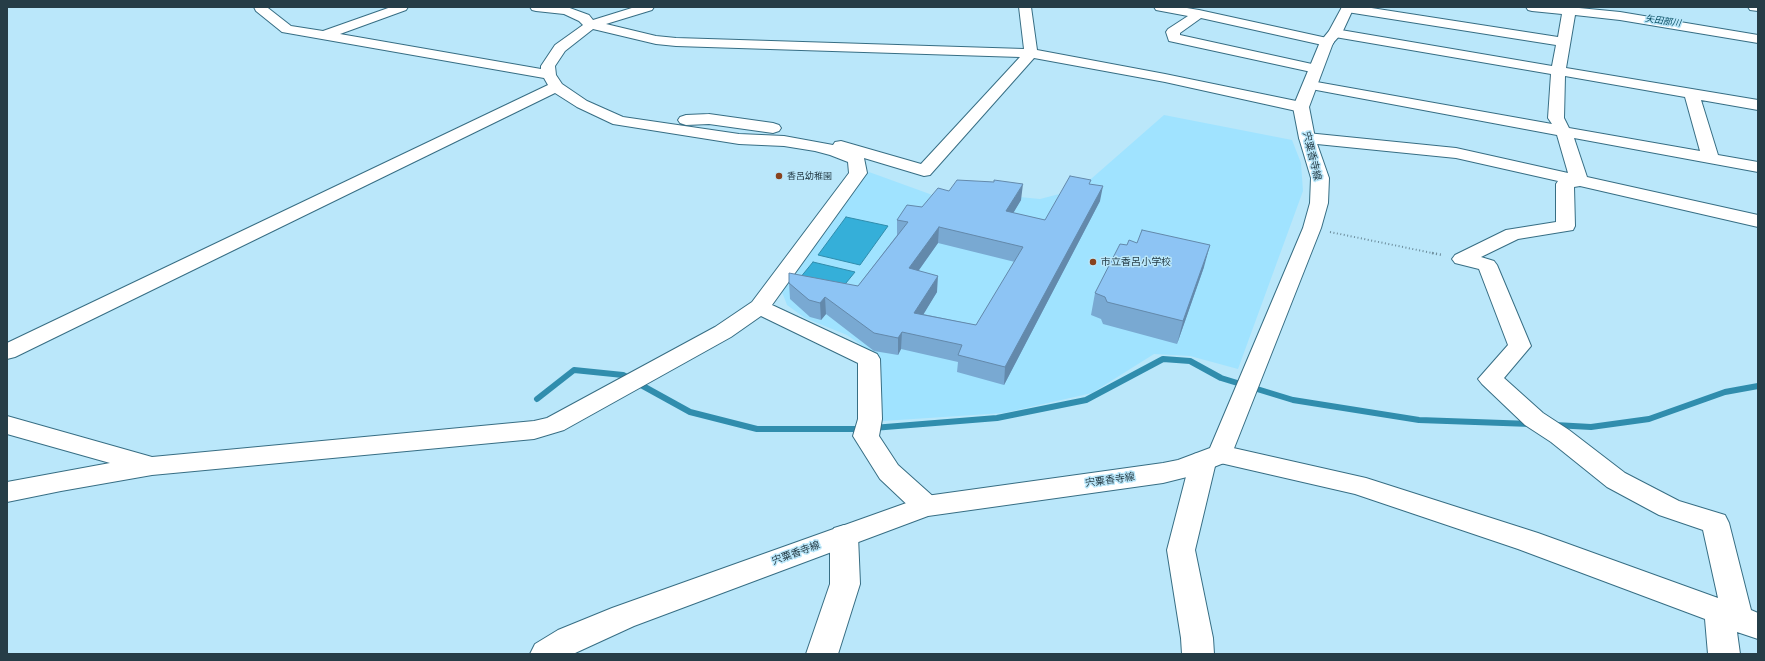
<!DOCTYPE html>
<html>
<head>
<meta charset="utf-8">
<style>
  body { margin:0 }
  #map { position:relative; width:1765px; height:661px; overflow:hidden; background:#bae7fa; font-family:"Asap Condensed",sans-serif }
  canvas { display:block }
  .frame { position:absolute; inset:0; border:8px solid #263d47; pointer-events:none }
</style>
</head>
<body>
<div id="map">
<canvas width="1765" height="661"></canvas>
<div class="frame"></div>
</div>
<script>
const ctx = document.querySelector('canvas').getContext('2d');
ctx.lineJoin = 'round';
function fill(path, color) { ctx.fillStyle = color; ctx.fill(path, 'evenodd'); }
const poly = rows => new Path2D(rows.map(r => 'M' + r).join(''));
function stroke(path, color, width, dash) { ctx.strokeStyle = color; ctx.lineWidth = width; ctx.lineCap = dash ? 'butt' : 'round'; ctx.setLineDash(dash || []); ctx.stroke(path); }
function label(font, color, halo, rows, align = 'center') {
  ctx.font = font + ' "Asap Condensed","Noto Sans JP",sans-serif'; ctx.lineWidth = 3; ctx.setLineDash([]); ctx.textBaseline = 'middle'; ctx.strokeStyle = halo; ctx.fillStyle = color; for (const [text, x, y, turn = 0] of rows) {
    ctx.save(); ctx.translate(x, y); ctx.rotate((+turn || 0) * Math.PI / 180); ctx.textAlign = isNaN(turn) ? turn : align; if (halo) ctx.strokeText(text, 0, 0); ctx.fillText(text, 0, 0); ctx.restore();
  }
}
const built = poly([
  [1164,115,1292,140,1301,163,1303,191,1238,369,1190,356,1154,354,1092,393,1004,413,883,421,880,358,847,335,805,318,787,305,782,292,869,172,938,197,980,193,1040,199,1067,192,1075,193]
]);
const water = poly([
  [846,217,888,226,860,265,818,255,846,217],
  [813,262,855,272,837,294,795,284,813,262]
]);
const stream = poly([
  [537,399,574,370,623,375,690,412,757,429,862,429],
  [1555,425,1591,427,1649,419,1725,392,1758,386],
  [873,428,997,418,1086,400,1163,359,1190,361,1221,378,1293,400,1419,420,1531,424]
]);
const pathFar1 = poly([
  [1330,232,1437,254]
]);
const path = poly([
  [1432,253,1442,255]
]);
const minor = poly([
  [254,7,269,7,268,8,291,26,323,31,391,7,408,7,406,10,340,34,541,69,541,66,555,45,583,25,579,21,564,14,536,11,532,10,530,7,567,7,589,15,593,20,635,7,654,7,652,10,606,24,656,36,676,38,1024,49,1019,7,1031,7,1037,50,1165,74,1301,102,1306,104,1309,107,1306,110,1301,112,1165,82,1034,58,930,175,924,176,864,158,867,173,772,305,877,354,880,359,882,419,879,436,898,465,936,499,940,506,936,513,926,516,916,513,880,479,853,436,858,419,858,363,761,316,731,337,564,430,534,439,152,475,61,491,7,502,7,482,110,463,7,434,7,416,152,457,534,421,547,418,715,327,752,302,849,173,848,162,830,155,815,151,784,146,739,144,613,124,577,107,555,93,15,357,7,359,7,343,548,85,544,78,282,32,256,11,254,7],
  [593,29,656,44,676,46,1020,57,921,164,841,141,835,142,833,145,784,136,739,134,623,117,587,101,562,84,556,75,555,66,565,51,593,29],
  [1154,7,1181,7,1199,10,1327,38,1332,39,1334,42,1332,45,1327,46,1201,18,1180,33,1180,35,1321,66,1323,69,1321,72,1316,73,1169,41,1166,32,1168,29,1188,16,1156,10,1154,7],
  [1341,7,1365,7,1558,37,1562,14,1532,11,1528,10,1526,7,1569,7,1620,12,1758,35,1758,43,1620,20,1575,15,1566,68,1758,100,1758,110,1701,100,1718,155,1758,162,1758,172,1574,138,1587,177,1758,215,1758,227,1580,186,1574,187,1575,226,1573,230,1518,239,1481,257,1494,261,1497,265,1531,346,1504,378,1543,413,1569,430,1625,473,1679,501,1725,515,1729,523,1751,610,1758,613,1758,639,1737,632,1740,654,1708,654,1705,619,1518,549,1355,494,1216,462,1195,550,1213,638,1214,654,1182,654,1181,638,1167,550,1190,461,1194,454,1203,452,1208,453,1211,447,1220,445,1366,478,1538,533,1718,598,1703,530,1659,515,1607,487,1551,442,1525,425,1482,384,1478,379,1508,345,1479,269,1455,263,1452,259,1455,255,1506,230,1556,222,1556,184,1558,181,1456,158,1307,143,1301,141,1299,138,1301,135,1307,133,1456,148,1568,173,1557,135,1311,89,1306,88,1304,85,1306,82,1311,81,1552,124,1548,118,1551,74,1335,37,1330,36,1328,33,1330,30,1335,29,1552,66,1556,45,1347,12,1343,11,1341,7],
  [1565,76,1685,97,1700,151,1569,128,1564,118,1565,76],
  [1748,7,1758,7,1758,11,1750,10,1748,7],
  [709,114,773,123,779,125,781,128,779,131,773,133,709,124,686,125,680,123,678,120,680,117,686,115,709,114],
  [844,525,854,528,858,536,860,584,838,654,806,654,830,584,830,536,834,528,844,525]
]);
const major = poly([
  [1342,7,1354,7,1342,33,1333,43,1309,107,1315,138,1329,178,1328,203,1321,228,1229,461,1191,476,1163,483,928,516,634,626,573,654,530,654,535,644,558,630,612,608,926,496,1163,463,1178,460,1210,448,1303,228,1310,203,1311,178,1299,138,1293,107,1320,42,1329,31,1342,7]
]);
const wall = poly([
  [1090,184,1100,201,1004,385,957,372,958,362,901,349,898,355,874,351,826,314,821,320,810,317,790,299,789,283,858,286,897,235,897,220,922,207,949,191,1021,200,1013,213,1045,220],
  [938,243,1015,262,976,325,923,314,937,292,919,270],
  [1127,245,1204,267,1177,344,1103,324,1101,319,1091,315,1095,293]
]);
const shadedWall = poly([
  [1023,184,1021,200,1005,227,1006,211],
  [1103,186,1100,201,1004,385,1005,367],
  [939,227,938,243,909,284,909,268],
  [1210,245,1204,267,1177,344,1183,321],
  [938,276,937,292,914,330,914,313],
  [825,297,826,314,821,320,820,303],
  [902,332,901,349,898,355,898,338]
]);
const building = poly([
  [1070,176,1091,180,1089,184,1103,186,1005,367,958,355,962,345,902,332,898,338,874,333,825,297,820,303,809,300,789,283,789,273,858,286,908,222,897,220,907,205,922,207,938,188,949,191,957,180,994,182,994,180,1023,184,1006,211,1045,220,1070,176],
  [939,227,1023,247,976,325,914,313,938,276,909,268,939,227],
  [1142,230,1210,245,1183,321,1107,302,1105,297,1095,293,1120,244,1127,245,1129,240,1137,243,1142,230]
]);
const markers = [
  [779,176,4,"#88421d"],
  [1093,262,4,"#88421d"]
];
const farWaternames = [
  ["矢田部川",1663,21,8]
];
const farPoinames = [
  ["香呂幼稚園",787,176]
];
const streetNames = [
  ["宍粟香寺線",1312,156,76],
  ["宍粟香寺線",1110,480,-8],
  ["宍粟香寺線",796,553,-20]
];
const poiNames = [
  ["市立香呂小学校",1101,262]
];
fill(built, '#a0e3ff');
fill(water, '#35afd9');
stroke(water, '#308dad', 1);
stroke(stream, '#308dad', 6);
stroke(minor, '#376e84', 2);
stroke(major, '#376e84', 2);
stroke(pathFar1, '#6b8c9b', 2, [1, 2.5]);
stroke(path, '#6b8c9b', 2.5, [1, 3]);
fill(minor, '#fff');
fill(major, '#fff');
fill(wall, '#79a9d2');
fill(shadedWall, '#6389ab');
fill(building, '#8dc4f4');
stroke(building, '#6389ab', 1);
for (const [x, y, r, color] of markers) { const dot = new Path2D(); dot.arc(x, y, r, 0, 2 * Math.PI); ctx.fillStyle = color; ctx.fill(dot); stroke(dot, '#bae7fa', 1.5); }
label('italic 9px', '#074d63', '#bae7fa', farWaternames);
label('9px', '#263d47', '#bae7fa', farPoinames, 'left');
label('10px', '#263d47', '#bae7fa', streetNames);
label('10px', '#263d47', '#bae7fa', poiNames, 'left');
</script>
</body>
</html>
